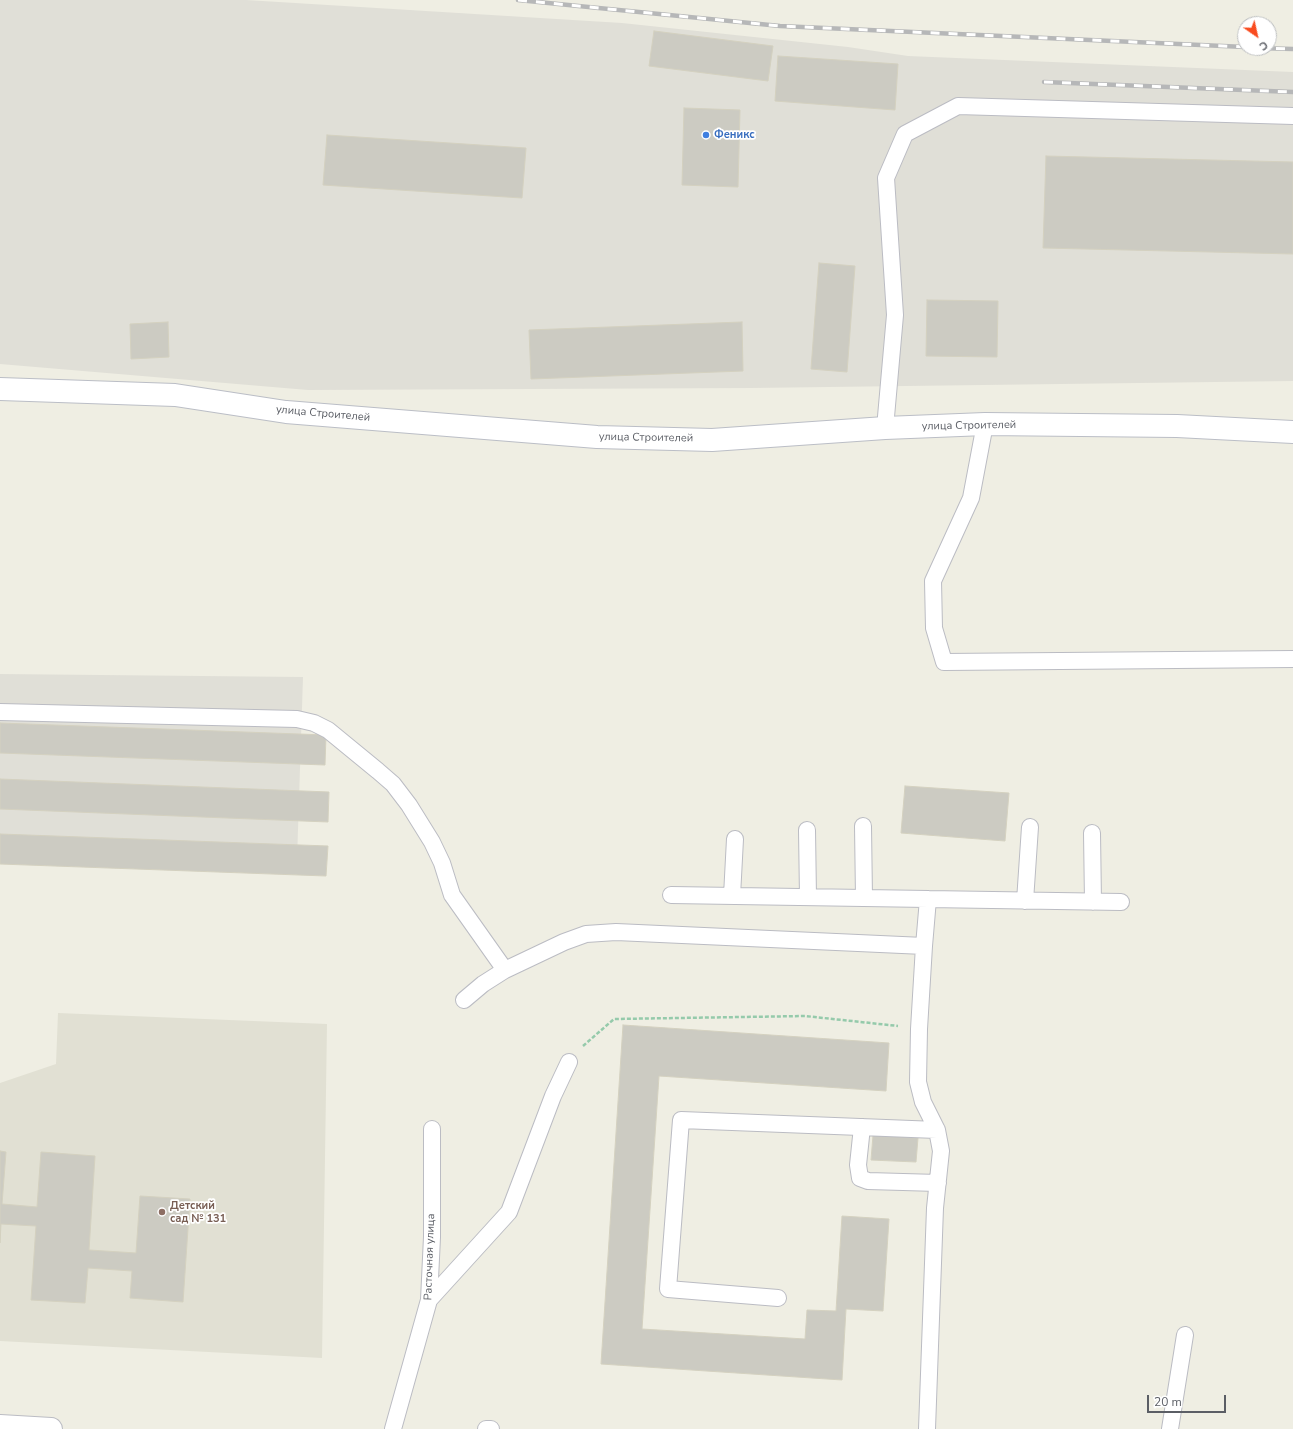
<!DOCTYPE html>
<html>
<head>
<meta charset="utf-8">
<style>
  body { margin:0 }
  #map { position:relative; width:1293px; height:1429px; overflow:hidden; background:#efeee3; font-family:"Nunito Sans",sans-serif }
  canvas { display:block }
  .north { position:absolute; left:1237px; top:16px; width:40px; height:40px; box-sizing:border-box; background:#fff; border:1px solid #bdbfc1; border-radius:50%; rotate:146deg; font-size:11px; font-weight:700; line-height:16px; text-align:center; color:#5b5e65 }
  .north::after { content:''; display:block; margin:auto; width:14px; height:18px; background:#f94b1f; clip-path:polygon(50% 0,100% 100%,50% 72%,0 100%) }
  .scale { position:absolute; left:1147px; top:1395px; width:79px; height:18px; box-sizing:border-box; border:2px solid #5b5e65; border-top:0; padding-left:5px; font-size:12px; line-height:14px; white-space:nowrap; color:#5b5e65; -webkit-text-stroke:3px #fff; paint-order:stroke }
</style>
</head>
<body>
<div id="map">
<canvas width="1293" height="1429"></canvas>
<div class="north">С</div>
<div class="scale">20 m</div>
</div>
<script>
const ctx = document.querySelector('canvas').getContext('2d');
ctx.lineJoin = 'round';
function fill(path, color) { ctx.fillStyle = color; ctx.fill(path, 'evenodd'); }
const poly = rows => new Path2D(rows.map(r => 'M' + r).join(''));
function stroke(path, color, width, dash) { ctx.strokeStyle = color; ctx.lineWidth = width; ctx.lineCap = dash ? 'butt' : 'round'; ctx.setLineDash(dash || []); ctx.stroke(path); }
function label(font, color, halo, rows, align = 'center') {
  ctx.font = font + ' "Nunito Sans",sans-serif'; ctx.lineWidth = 3.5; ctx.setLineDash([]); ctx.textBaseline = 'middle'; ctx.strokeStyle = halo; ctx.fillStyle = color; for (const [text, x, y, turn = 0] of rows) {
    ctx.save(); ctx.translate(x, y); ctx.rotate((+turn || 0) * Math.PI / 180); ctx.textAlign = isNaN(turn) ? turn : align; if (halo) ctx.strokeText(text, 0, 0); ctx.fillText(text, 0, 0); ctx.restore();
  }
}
const industrial = poly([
  [0,0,246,0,622,23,848,47,908,56,1293,72,1293,381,751,388,308,390,0,364],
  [0,674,303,677,297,860,0,855]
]);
const education = poly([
  [58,1013,327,1024,322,1358,0,1341,0,1083,56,1064]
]);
const building = poly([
  [654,31,773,46,768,81,649,66,654,31],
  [778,56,898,64,895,110,775,101,778,56],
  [684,108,740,110,738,187,682,185,684,108],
  [327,135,526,148,522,198,323,185,327,135],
  [1046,156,1293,162,1293,254,1043,248,1046,156],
  [819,263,855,266,847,372,811,369,819,263],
  [927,300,998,301,997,357,926,356,927,300],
  [168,322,169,357,131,359,130,324,168,322],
  [742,322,743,371,531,379,529,330,742,322],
  [0,723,326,735,325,765,0,753,0,723],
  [0,779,329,792,328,822,0,809,0,779],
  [905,786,1009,793,1005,841,901,833,905,786],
  [0,834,328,846,326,876,0,864,0,834],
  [623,1025,889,1043,886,1091,659,1076,642,1329,805,1339,807,1310,836,1311,842,1216,889,1219,883,1311,846,1309,842,1380,601,1364,623,1025],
  [873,1135,918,1138,916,1162,871,1160,873,1135],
  [0,1151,6,1152,2,1204,37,1207,41,1152,95,1156,89,1250,136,1253,140,1196,190,1199,183,1302,130,1298,132,1271,88,1268,85,1303,31,1300,36,1226,1,1224,0,1243,0,1151]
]);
const path = poly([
  [583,1046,614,1019,805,1016,898,1026]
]);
const lane = poly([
  [985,424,971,498,933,581,934,628,944,662,1293,659],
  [885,428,895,315,886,178,905,134,958,106,1293,116],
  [0,712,297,719,314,723,328,730,378,771,393,784,409,805,432,842,442,863,452,895,505,970],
  [863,826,864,898],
  [807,830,808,897],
  [1092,833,1093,902],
  [671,895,1121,902],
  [732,896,735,839],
  [1025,901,1030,827],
  [924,946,928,899],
  [464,1000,483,984,505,970,564,942,586,934,616,932,924,946,919,1029,918,1082,923,1102,937,1130],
  [862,1127,858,1165,860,1178,868,1181,938,1183],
  [778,1298,668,1289,681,1120,937,1130,941,1151,935,1208,927,1429],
  [429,1300,509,1212,553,1096,569,1062],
  [393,1429,429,1300,432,1237,432,1129],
  [486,1429,491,1429],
  [1170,1429,1185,1335]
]);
const street = poly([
  [0,1426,51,1429]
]);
const secondary = poly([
  [0,389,175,395,286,412,597,437,712,440,885,428,985,424,1177,426,1293,432]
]);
const rail = poly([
  [518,0,780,26,1245,47],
  [1258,48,1293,49],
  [1044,82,1293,92]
]);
const markers = [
  [706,135,4,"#3f7fe0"],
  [162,1212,4,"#8d6e63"]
];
const shopNames = [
  ["Феникс",714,135]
];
const streetNames = [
  ["улица Строителей",323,414,5],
  ["улица Строителей",969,426,-1],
  ["улица Строителей",646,438,1],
  ["Расточная улица",430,1257,-88]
];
const educationNames = [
  ["Детский",170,1206],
  ["сад № 131",170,1219]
];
fill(industrial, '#e0dfd7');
fill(education, '#e1e0d3');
fill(building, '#cccbc2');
stroke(building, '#d4d1c0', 1);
stroke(lane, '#bbbcc3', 18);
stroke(street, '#bbbcc3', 24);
stroke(secondary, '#bbbec6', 24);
stroke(path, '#95caab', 2.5, [4, 2]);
stroke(lane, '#fff', 16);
stroke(street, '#fff', 22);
stroke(secondary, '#fff', 22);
stroke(rail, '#b6b7b8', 4.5);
stroke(rail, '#fff', 3, [9]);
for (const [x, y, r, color] of markers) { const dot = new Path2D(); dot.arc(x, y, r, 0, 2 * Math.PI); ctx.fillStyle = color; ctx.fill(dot); stroke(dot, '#fff', 1.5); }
label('bold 11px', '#366cbe', '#fff', shopNames, 'left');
label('11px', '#5b5e65', '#fff', streetNames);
label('bold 11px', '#785e54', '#fff', educationNames, 'left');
</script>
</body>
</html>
